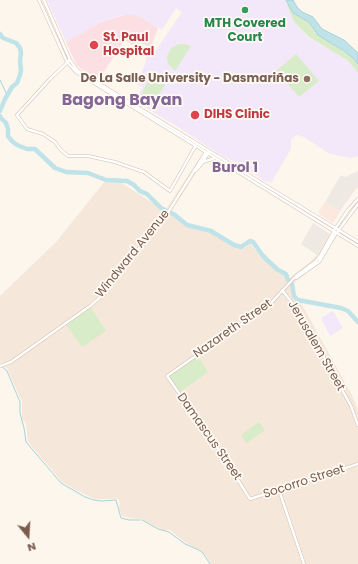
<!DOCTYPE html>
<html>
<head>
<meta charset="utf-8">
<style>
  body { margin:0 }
  #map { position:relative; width:358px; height:564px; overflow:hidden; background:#fdf6ec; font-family:Poppins,sans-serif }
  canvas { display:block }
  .north { position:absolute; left:8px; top:516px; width:40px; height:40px; -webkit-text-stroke:3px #fffaf3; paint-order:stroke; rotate:162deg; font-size:11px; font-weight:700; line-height:16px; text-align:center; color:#7a5c4d }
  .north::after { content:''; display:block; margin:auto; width:14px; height:18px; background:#7a5c4d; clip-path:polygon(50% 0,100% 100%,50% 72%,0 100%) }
</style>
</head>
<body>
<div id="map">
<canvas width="358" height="564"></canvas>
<div class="north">N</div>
</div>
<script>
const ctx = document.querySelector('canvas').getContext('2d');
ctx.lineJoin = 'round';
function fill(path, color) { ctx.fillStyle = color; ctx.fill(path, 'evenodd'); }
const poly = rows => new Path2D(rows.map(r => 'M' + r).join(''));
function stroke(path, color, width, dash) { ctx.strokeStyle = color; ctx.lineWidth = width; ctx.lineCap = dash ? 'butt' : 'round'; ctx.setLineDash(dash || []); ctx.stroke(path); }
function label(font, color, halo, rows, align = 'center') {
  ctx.font = font + ' Poppins,sans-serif'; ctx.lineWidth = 3.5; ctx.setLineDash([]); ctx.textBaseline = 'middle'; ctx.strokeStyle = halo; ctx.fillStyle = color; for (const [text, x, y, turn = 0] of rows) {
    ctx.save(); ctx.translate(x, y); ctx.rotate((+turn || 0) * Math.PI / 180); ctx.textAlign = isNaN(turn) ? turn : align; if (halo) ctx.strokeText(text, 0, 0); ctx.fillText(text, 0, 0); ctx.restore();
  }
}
const residential = poly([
  [202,154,213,161,202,164,170,213,186,227,216,235,239,249,244,248,250,243,261,257,263,257,278,273,282,273,285,276,286,281,310,262,317,255,330,234,337,236,320,262,290,286,293,296,301,303,352,395,358,410,358,564,211,564,204,553,186,543,170,530,162,530,141,519,130,518,122,516,119,509,120,503,118,499,95,499,76,490,62,482,28,442,26,423,22,418,22,402,8,370,0,363,0,296,56,242,105,181,122,183,165,211]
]);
const commercial = poly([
  [325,202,340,211,333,223,320,215,321,214,318,212]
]);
const industrial = poly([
  [358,171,358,187,353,193,340,211,325,202,341,175,345,177],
  [313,223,330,234,317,255,301,244]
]);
const education = poly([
  [47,0,285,0,294,22,308,37,348,61,358,73,358,156,351,158,330,154,304,137,296,135,291,140,291,149,271,183,267,181,266,182,240,164,224,157,178,127,139,104,141,99,137,98,142,87,137,85,151,47,156,50,182,12,176,8,162,30,137,15,122,15,99,23,66,42],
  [333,311,343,328,330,336,321,318]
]);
const medical = poly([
  [127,14,137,15,158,28,151,47,138,42,136,46,124,40,99,80,77,66,66,42,99,23]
]);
const green = poly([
  [285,0,293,13,309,22,315,32,353,58,358,64,358,73,348,61,309,37,294,22],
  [179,44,185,44,191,46,175,71,168,64,167,56,171,48],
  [296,54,319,81,299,97,276,71],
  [150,77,165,85,154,102,141,95],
  [91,308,106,331,82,347,66,325],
  [198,356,208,372,179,393,168,376],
  [259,422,265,430,247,443,241,435]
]);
const water = poly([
  [286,0,293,0,297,7,302,12,313,17,322,29,344,40,358,53,358,64,353,58,344,51,318,35,309,22,293,13,286,0]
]);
const stream = poly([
  [0,80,7,95],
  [1,366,7,371,20,402,20,413,24,428,26,442,61,483,85,497,94,500,101,501,116,500,121,518,129,520,140,520],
  [142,520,158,529,169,532,185,544,199,550,203,553,210,564]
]);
const river = poly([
  [0,34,3,38,16,43,20,48,21,53,20,61,21,70,20,75,17,83,12,87,5,99,0,111],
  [0,116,1,118,6,123,8,129,8,136,12,141,17,145,27,149,35,149,55,168,66,172,88,173,106,180,127,181,134,185,140,191,147,194,161,208,175,215,187,225,211,231,234,245,241,247,250,241,253,242,263,256,278,270,286,274,288,280],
  [292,284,294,296,298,300,341,308,348,311,358,322]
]);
const tertiary = poly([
  [70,60,50,79,17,115,27,129,43,134,55,142,60,149,68,156,88,156,115,162,135,169,144,172,170,191,196,145],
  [334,231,320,256,316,261,296,276,270,304,167,376,219,450,250,499,358,464],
  [296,278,319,262,336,233],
  [282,290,297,309,351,406,358,425],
  [279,490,304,564]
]);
const secondary = poly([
  [39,0,67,62,76,72,358,246],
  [44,0,70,60,77,70,358,242],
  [203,162,215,158],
  [195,171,200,166,209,152],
  [335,229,348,210,358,199],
  [338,231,358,204],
  [0,366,11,362,90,306,104,294,145,240,167,214,206,152]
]);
const markers = [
  [245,10,4,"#2e9e5b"],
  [94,45,5,"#e0444e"],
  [307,79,4,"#8d6e63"],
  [195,115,5,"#e0444e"]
];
const leisureNames = [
  ["MTH Covered",245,24],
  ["Court",245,38]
];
const healthNames = [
  ["St. Paul",103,38],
  ["Hospital",103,52],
  ["DIHS Clinic",204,115]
];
const educationNames = [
  ["De La Salle University - Dasmariñas",299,79]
];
const streetNames = [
  ["Windward Avenue",133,254,-51],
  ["Nazareth Street",233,329,-35],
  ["Jerusalem Street",316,346,60],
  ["Damascus Street",209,437,55],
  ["Socorro Street",304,482,-18]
];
const quarterNames = [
  ["Burol 1",235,168]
];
const districtNames = [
  ["Bagong Bayan",122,101]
];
fill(residential, '#f5e8da');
fill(commercial, '#fde8e0');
fill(industrial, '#efe9e4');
fill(education, '#f3e8fa');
fill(medical, '#fbdfe3');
fill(green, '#d8ecc9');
fill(water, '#bfe3e8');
stroke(water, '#a5d3da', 1);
stroke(stream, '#a5d3da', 1);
stroke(river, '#bfe3e8', 4.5);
stroke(tertiary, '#d1beb0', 3.5);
stroke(secondary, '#d6c0b0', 3.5);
stroke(tertiary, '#fff', 2.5);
stroke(secondary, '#fff', 2.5);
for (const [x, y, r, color] of markers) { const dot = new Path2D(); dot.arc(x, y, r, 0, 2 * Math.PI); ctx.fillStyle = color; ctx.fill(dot); stroke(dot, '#fffaf3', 1.5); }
label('bold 12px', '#27864d', '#fffaf3', leisureNames);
label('bold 12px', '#be3a42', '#fffaf3', healthNames, 'left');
label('bold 12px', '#785e54', '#fffaf3', educationNames, 'right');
label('12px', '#7a5c4d', '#fffaf3', streetNames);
label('bold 14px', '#846695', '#fffaf3', quarterNames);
label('bold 16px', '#846695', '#fffaf3', districtNames);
</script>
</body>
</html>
